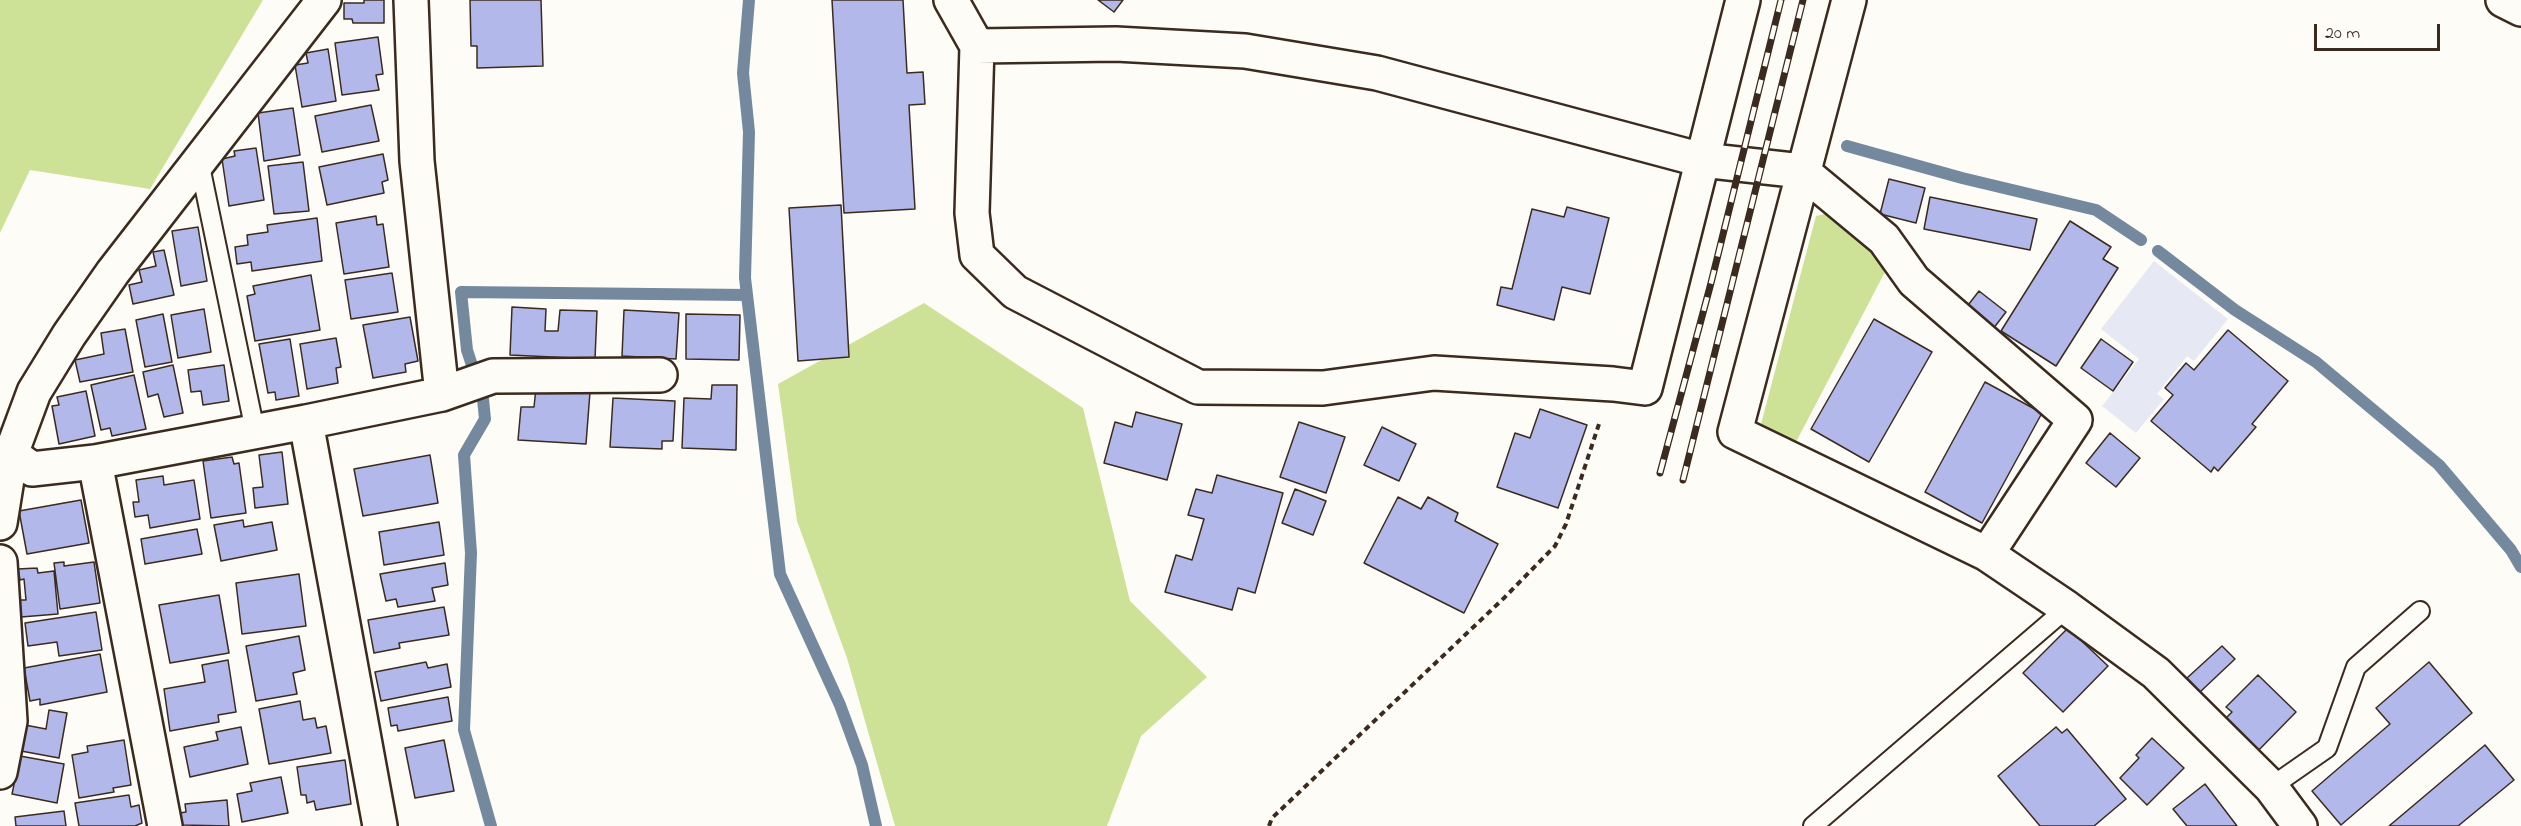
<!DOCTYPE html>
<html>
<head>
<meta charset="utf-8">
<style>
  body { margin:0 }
  #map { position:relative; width:2521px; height:826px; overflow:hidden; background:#fdfcf7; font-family:"Indie Flower",sans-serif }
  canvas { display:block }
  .scale { position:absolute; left:2314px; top:24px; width:126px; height:27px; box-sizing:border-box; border:3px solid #3b2a1e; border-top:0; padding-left:8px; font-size:18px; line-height:21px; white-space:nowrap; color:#3b2a1e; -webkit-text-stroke:4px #fdfcf7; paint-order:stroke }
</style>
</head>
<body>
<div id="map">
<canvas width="2521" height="826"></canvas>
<div class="scale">20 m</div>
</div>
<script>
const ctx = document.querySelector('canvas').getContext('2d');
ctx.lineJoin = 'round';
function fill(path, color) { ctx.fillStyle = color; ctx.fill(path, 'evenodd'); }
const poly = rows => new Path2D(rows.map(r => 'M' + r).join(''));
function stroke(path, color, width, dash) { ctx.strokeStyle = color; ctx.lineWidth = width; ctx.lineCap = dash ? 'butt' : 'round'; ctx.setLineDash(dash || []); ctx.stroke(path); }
const built = poly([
  [2154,261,2228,319,2194,361,2187,356,2157,394,2164,399,2136,433,2102,406,2139,359,2101,329]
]);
const green = poly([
  [0,0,263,0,150,189,30,170,0,233],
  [1838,211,1869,243,1885,272,1796,442,1761,424,1816,216],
  [924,303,1083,408,1130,601,1207,677,1141,736,1107,826,895,826,847,658,797,521,778,384]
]);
const stream = poly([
  [749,0,743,73,749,132,745,278,780,574,840,705,862,765,876,826],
  [1847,146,1962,178,2096,210,2141,240],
  [2158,251,2235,310,2316,362,2439,465,2511,550,2521,567],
  [491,826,464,730,471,553,464,455,485,419,483,399,467,350,461,292,747,295]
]);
const building = poly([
  [364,0,384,0,384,23,353,23,352,19,344,19,344,3,364,3,364,0],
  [470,0,541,0,543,66,477,68,477,46,471,46,470,0],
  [832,0,903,0,907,73,923,72,925,104,909,105,915,209,844,213,832,0],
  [1098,0,1123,0,1114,12,1098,0],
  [378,37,383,74,376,75,379,90,342,95,335,43,378,37],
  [328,49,336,101,302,107,295,65,308,63,306,53,328,49],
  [371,105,379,141,322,152,315,116,371,105],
  [293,108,300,155,264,161,258,113,293,108],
  [256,148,264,200,229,206,222,159,235,156,234,151,256,148],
  [383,154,388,180,382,182,384,193,327,205,319,167,383,154],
  [303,162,309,211,274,214,268,166,303,162],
  [1889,179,1925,188,1916,223,1880,214,1889,179],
  [1930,197,2037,219,2030,250,1924,229,1930,197],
  [841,205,849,357,798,361,789,208,841,205],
  [1567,207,1609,218,1590,294,1562,287,1554,320,1497,305,1501,287,1512,289,1532,209,1564,217,1567,207],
  [376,216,377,225,383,224,389,267,344,274,336,223,376,216],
  [317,218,322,261,252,271,251,262,237,264,235,247,248,245,247,235,268,232,267,225,317,218],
  [2070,221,2111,247,2103,259,2118,268,2056,366,2001,331,2070,221],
  [198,227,207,281,181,286,172,231,198,227],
  [164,250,174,295,133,304,129,285,142,282,139,270,156,266,153,252,164,250],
  [392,273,398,312,351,319,345,280,392,273],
  [311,275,320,330,255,341,247,296,255,294,253,286,311,275],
  [1979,291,2006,312,1993,329,1965,309,1979,291],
  [512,307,546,309,545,331,558,331,560,310,597,311,595,359,510,355,512,307],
  [204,309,211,352,178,358,171,315,204,309],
  [624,310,679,313,676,359,622,356,624,310],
  [163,314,172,362,145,367,136,320,163,314],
  [686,314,740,315,739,360,686,359,686,314],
  [410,317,418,361,405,364,406,372,373,378,363,325,410,317],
  [1874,319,1932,352,1869,462,1811,429,1874,319],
  [125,329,133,372,80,382,75,360,104,354,101,333,125,329],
  [2228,330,2288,381,2252,424,2256,427,2218,471,2214,467,2211,472,2151,421,2173,395,2165,388,2186,363,2194,370,2228,330],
  [336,338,341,367,336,368,338,383,307,389,300,344,336,338],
  [290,339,299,396,276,400,275,392,268,393,259,344,290,339],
  [2101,339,2133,362,2113,391,2081,368,2101,339],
  [173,365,183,413,164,417,158,394,148,397,143,372,173,365],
  [224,365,229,401,203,405,201,391,191,392,188,370,224,365],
  [134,375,146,429,112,436,110,428,101,430,91,385,134,375],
  [1985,382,2042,413,1982,523,1925,492,1985,382],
  [712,385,737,385,736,450,682,448,684,398,711,399,712,385],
  [536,388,590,392,586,444,518,440,521,407,534,407,536,388],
  [86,391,95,436,59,444,52,406,59,405,57,397,86,391],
  [613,398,675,401,673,441,662,441,662,449,610,447,613,398],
  [1540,409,1587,425,1558,508,1497,487,1515,433,1530,438,1540,409],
  [1136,412,1182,424,1167,480,1104,463,1115,422,1132,427,1136,412],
  [1299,422,1345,437,1326,493,1280,477,1299,422],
  [1382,427,1416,444,1399,481,1364,465,1382,427],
  [2110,433,2140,458,2116,487,2086,463,2110,433],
  [282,452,288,504,255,508,253,488,263,487,259,455,282,452],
  [430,455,438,503,363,516,354,469,430,455],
  [232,457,234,464,239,463,246,513,211,518,203,461,232,457],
  [1217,475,1283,493,1255,593,1238,588,1232,610,1165,592,1176,555,1192,560,1204,519,1188,515,1196,489,1212,493,1217,475],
  [163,476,164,485,194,480,200,519,150,528,148,515,135,517,133,502,139,502,136,480,163,476],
  [1295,489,1326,501,1313,535,1282,523,1295,489],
  [1398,497,1421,509,1428,497,1458,513,1455,521,1498,544,1464,613,1364,563,1398,497],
  [81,500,89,543,27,554,19,511,81,500],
  [243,520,244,527,272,522,277,550,221,561,214,525,243,520],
  [439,522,444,555,384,565,379,532,439,522],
  [197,529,202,554,145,564,141,539,197,529],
  [64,562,64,566,94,562,100,603,60,609,54,563,64,562],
  [445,563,448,585,432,588,435,601,398,607,396,599,386,601,380,574,445,563],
  [37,568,38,573,54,571,58,614,21,617,20,600,26,600,24,579,20,580,18,569,37,568],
  [299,574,306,626,242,634,236,583,299,574],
  [219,595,229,653,170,663,159,605,219,595],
  [444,607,449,635,399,643,400,648,374,653,368,620,444,607],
  [96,612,102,650,59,656,57,642,28,646,25,623,96,612],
  [2068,628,2108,666,2063,712,2023,673,2068,628],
  [299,636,305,670,293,673,297,694,256,701,246,646,299,636],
  [2222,646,2235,659,2200,692,2187,678,2222,646],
  [100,654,107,692,40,705,40,699,30,701,24,668,100,654],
  [228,660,236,712,218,715,219,722,170,731,164,689,205,682,202,665,228,660],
  [426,662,428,668,447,664,451,687,381,701,375,672,426,662],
  [2429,662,2472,713,2341,825,2312,791,2390,724,2376,708,2429,662],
  [2258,675,2296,712,2252,757,2219,725,2232,712,2226,707,2258,675],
  [448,697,452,721,398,731,397,725,391,726,388,708,448,697],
  [300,701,303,720,315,718,317,728,326,726,331,753,269,764,259,709,300,701],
  [49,710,67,713,59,758,21,751,25,725,46,729,49,710],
  [241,727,248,764,190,777,184,747,218,740,216,732,241,727],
  [2056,727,2062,733,2067,729,2126,799,2094,826,2040,826,1998,776,2056,727],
  [2152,738,2184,768,2147,805,2120,778,2139,758,2136,755,2152,738],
  [124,740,131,785,113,788,114,792,79,798,72,755,88,752,87,746,124,740],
  [444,740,454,791,415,798,405,748,444,740],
  [2485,745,2514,780,2458,826,2389,826,2485,745],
  [20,756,64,764,57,803,12,794,20,756],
  [345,760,351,804,316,810,314,801,307,803,306,795,301,795,297,767,345,760],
  [281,777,288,813,242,822,237,794,252,791,250,783,281,777],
  [2205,784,2237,826,2187,826,2173,809,2205,784],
  [129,795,131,807,139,805,142,823,135,826,79,826,75,803,129,795],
  [227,800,229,826,182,825,180,813,186,812,185,804,227,800],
  [64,811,66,826,16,826,15,817,64,811]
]);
const path = poly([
  [1269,826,1272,818,1504,598,1555,546,1566,524,1600,421]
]);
const service = poly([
  [199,161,255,431],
  [2271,787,2327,748,2356,667,2420,611],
  [1813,826,2067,608]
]);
const minor = poly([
  [411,0,417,161,442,394],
  [951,0,977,46,972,213,977,255,1015,292,1198,387,1323,388,1434,373,1613,384,1645,388,1743,0],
  [1849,0,1735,432,1987,554,2067,608,2156,673,2271,787,2300,826],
  [2503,0,2521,9],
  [977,46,1116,44,1245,51,1377,73,1702,160,1802,171,1884,239,1914,281,2075,420,1987,554],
  [306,422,442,394,493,376,660,375],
  [11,454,32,469,95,462,306,422,380,826],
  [95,462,165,826],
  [0,523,11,454,34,392,69,335,113,272,324,0],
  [0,562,10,721,0,772]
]);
const rail = poly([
  [1660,473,1711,283,1781,0],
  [1683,480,1803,0]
]);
fill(built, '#e6e8f3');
fill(green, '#cee297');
stroke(stream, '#74889e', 12);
fill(building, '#b2b8e9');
stroke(building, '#3b2a1e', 1.5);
stroke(service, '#3b2a1e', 22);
stroke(minor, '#3b2a1e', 38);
stroke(path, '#3b2a1e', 4, [6, 4.5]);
stroke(service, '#fdfcf7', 18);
stroke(minor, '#fdfcf7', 33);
stroke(rail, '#3b2a1e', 7);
stroke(rail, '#fdfcf7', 4.5, [14]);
</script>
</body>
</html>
